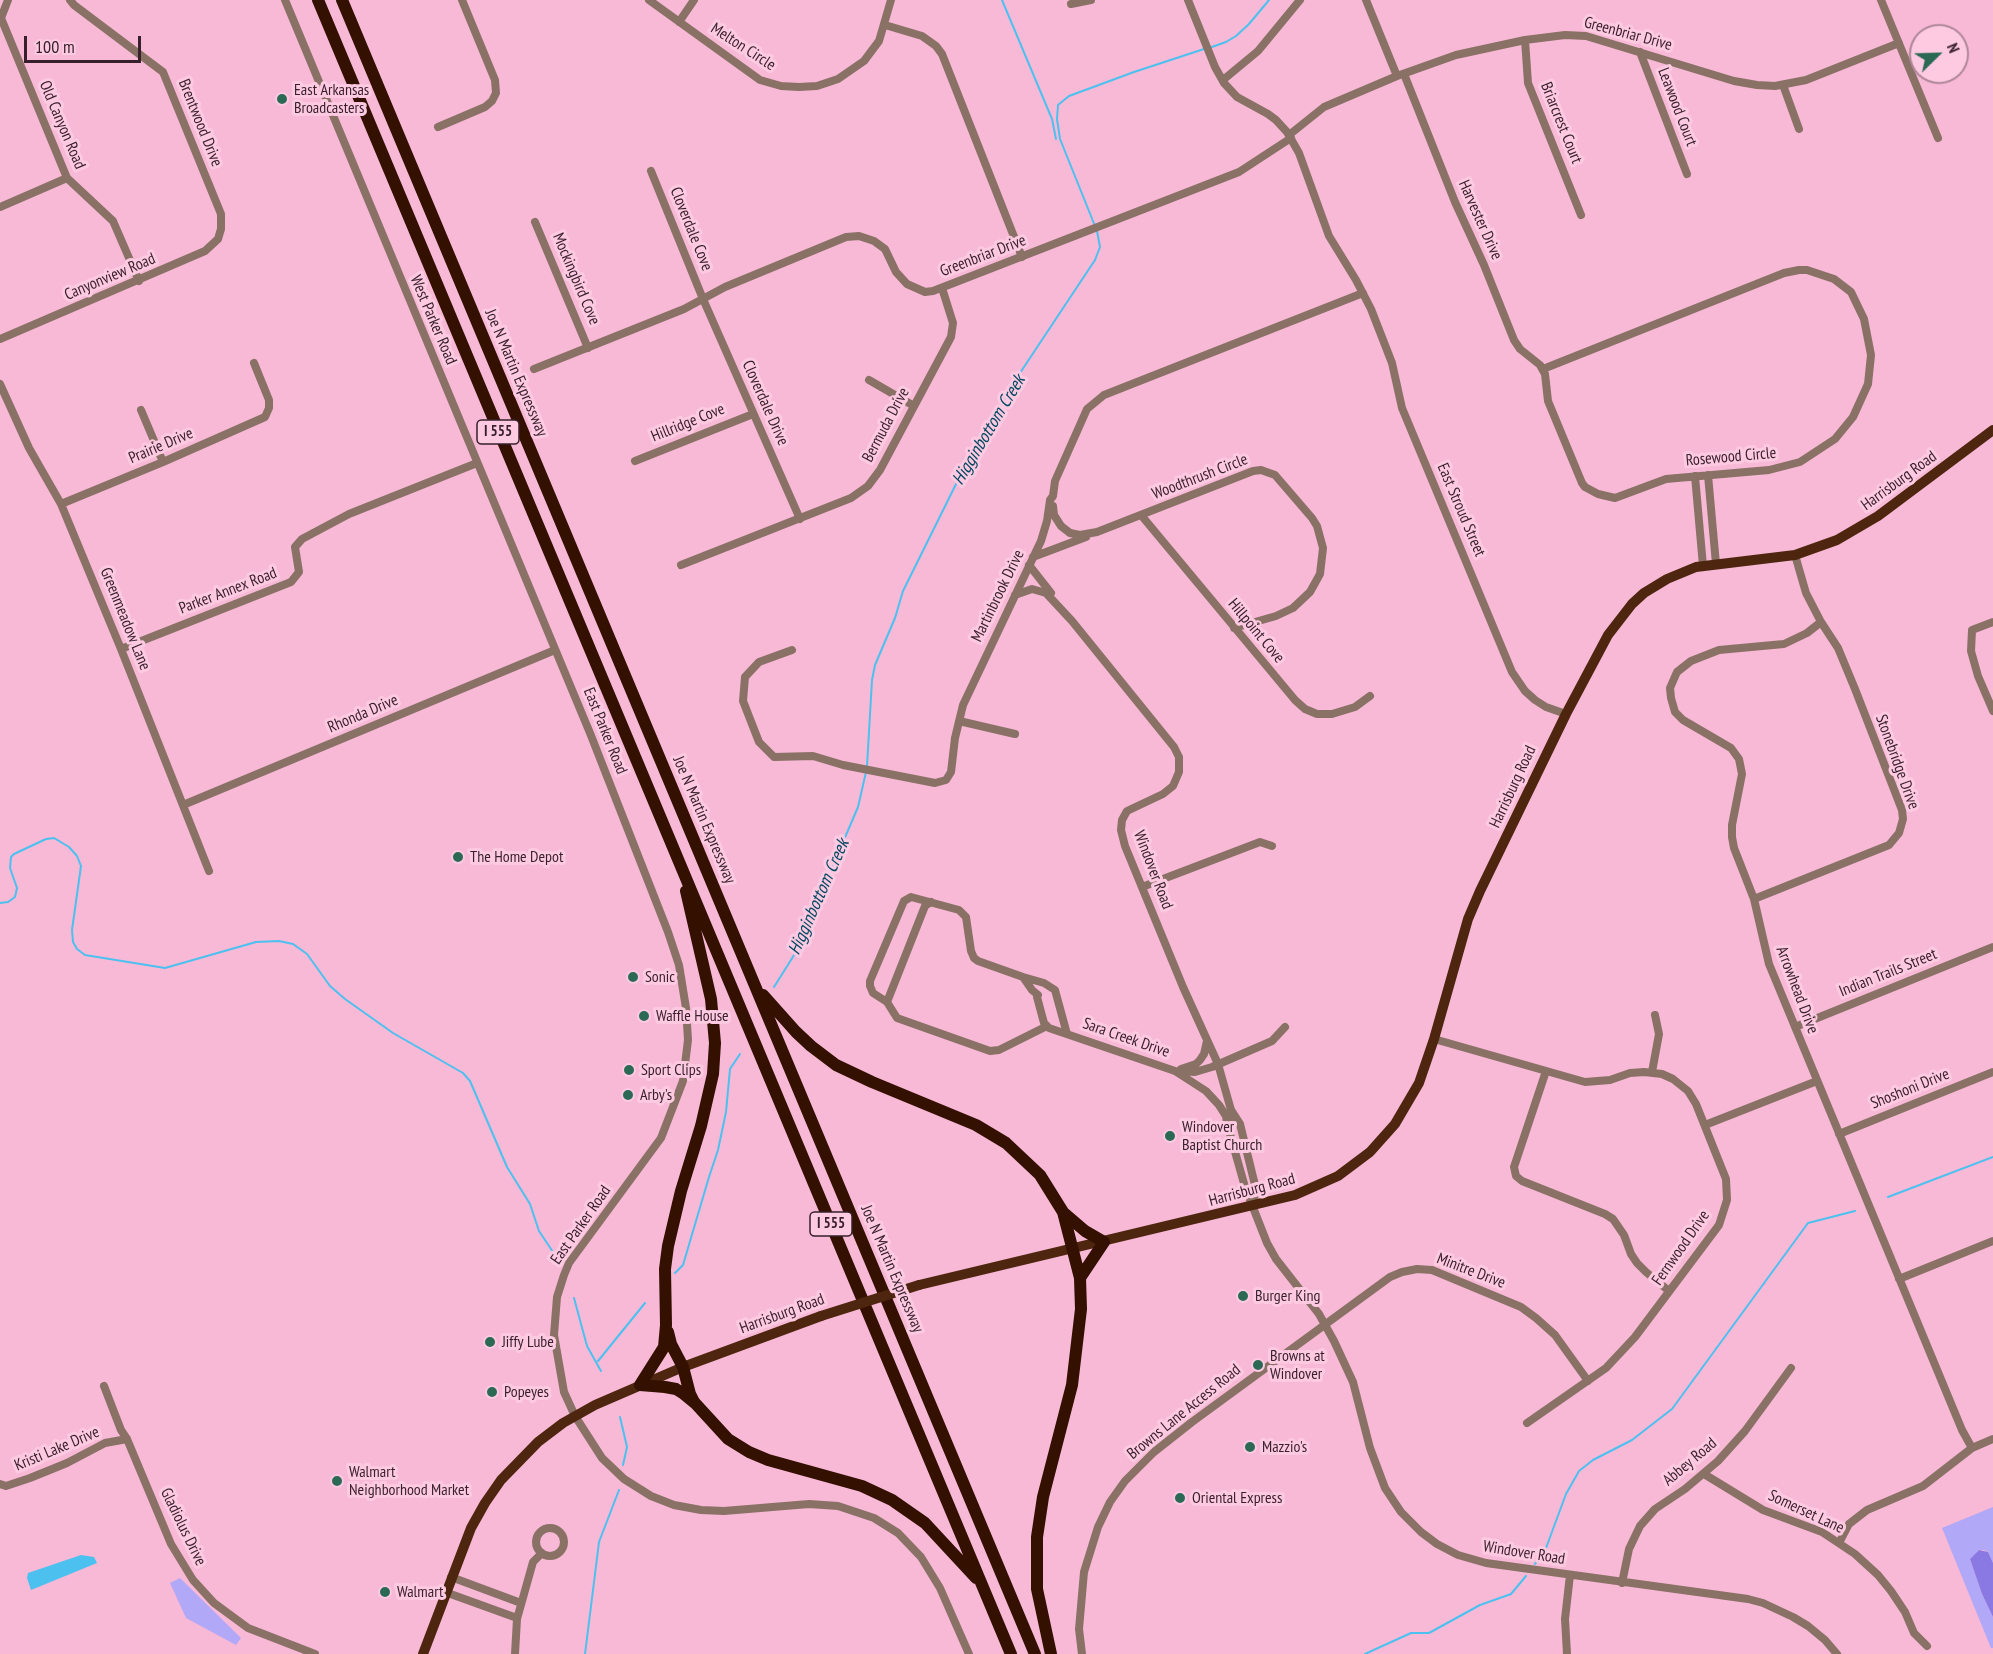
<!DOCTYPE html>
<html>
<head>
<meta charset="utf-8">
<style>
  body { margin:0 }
  #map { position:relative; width:1993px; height:1654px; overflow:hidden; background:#f8b9d7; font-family:"PT Sans Narrow",sans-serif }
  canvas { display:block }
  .north { position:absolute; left:1909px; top:24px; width:60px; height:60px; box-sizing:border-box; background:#fecae2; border:2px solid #ae8699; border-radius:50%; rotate:67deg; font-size:16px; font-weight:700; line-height:24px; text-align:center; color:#371f2b }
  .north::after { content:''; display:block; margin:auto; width:21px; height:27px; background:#2c6955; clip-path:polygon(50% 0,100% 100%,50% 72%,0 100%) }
  .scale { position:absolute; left:24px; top:36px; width:117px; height:27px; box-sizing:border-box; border:3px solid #371f2b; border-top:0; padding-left:8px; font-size:18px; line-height:21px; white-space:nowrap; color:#371f2b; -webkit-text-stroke:4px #fecae2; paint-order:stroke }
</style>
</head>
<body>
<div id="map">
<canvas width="1993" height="1654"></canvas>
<div class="north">N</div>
<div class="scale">100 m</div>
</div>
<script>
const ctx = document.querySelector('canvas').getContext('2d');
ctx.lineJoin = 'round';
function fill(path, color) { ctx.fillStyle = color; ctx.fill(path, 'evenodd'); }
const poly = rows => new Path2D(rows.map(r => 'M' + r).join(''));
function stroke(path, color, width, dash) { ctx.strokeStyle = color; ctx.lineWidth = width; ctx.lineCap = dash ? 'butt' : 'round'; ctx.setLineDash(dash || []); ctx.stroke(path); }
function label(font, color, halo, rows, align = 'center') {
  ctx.font = font + ' "PT Sans Narrow",sans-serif'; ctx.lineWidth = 6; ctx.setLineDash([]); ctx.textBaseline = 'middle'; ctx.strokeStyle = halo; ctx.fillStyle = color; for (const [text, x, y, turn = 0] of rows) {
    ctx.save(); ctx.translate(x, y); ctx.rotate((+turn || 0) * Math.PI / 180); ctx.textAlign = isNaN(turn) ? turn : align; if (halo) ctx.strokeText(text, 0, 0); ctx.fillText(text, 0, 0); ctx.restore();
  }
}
const green = poly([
  [1993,1507,1993,1563,1988,1552,1984,1550,1979,1550,1970,1559,1982,1594,1993,1617,1993,1648,1991,1648,1942,1528],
  [180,1578,241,1638,236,1645,186,1618,170,1583]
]);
const forest = poly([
  [1979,1550,1988,1552,1993,1563,1993,1617,1982,1594,1970,1559]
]);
const water = poly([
  [81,1555,94,1557,97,1563,31,1590,27,1578,28,1573]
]);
const stream = poly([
  [1002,0,1052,119,1056,139],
  [1209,48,1226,42,1236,36,1249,24,1269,0],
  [1095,226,1060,139,1057,119,1058,105,1069,96,1134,72,1204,49],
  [867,766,872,680,875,665,895,618,903,591,962,472,1018,376,1095,260,1100,247,1097,231],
  [0,903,8,902,15,897,17,888,10,868,11,857,14,854,46,839,54,838,69,847,77,856,81,866,72,930,73,942,77,949,85,955,165,968,256,942,279,941,293,944,307,954,330,986,345,999,393,1033,463,1073,470,1081,507,1167,530,1204,539,1231,553,1252],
  [774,987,796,952,858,807,866,772],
  [1888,1197,1993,1157],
  [675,1273,683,1265,709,1177,718,1150,726,1112,730,1069,740,1054],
  [574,1298,587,1346,601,1371],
  [598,1361,645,1303],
  [620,1417,627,1447,623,1465],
  [1535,1564,1546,1548,1566,1494,1579,1471,1593,1460,1632,1440,1672,1409,1808,1223,1855,1211],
  [585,1654,599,1542,619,1490],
  [1365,1654,1411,1633,1429,1633,1480,1605,1511,1594,1526,1576]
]);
const minor = poly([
  [8,0,1,18,67,178,113,221,139,281],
  [285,0,590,733,668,932,679,965,686,1008,688,1040,683,1081,661,1138,569,1263,564,1275,557,1297,554,1335,564,1392,575,1416,602,1458,624,1479,651,1496,674,1505,701,1510,724,1511,809,1504,838,1506,874,1518,898,1533,921,1557,940,1588,969,1654],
  [649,0,760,80,781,86,799,87,817,86,838,79,864,61,879,41,891,0],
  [1188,0,1215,67,1224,83,1237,97,1268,114,1276,120,1287,132,1299,153,1329,236,1356,280,1371,309,1392,363,1402,408,1512,672,1525,691,1535,700,1546,707,1566,714],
  [1366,0,1397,76],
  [1881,0,1938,138],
  [1071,4,1091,0],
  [679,22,694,0],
  [885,25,922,36,936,46,942,54,1022,257],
  [1525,40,1528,83,1581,215],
  [1640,52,1687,174],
  [1404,74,1455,202,1484,265,1514,340,1520,349,1540,365,1545,374,1548,401,1582,483,1585,487,1598,494,1615,498,1666,479,1769,470,1800,462,1835,439,1853,417,1868,384,1871,355,1864,319,1851,292,1834,279,1807,270,1799,270,1784,273,1543,369],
  [1223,80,1258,51,1300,0],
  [1783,85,1799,129],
  [438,127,485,107,492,101,496,93,495,80,462,0],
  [1289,135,1324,107,1397,76,1456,55,1525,40,1565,35,1586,36,1734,81,1757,85,1775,86,1806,80,1899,43],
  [651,171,703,299,800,519],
  [0,207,67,178],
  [535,222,588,348],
  [0,339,205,251,218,239,221,229,221,214,163,72,74,5,70,0],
  [534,369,684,309,725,287,846,237,859,236,874,241,885,249,896,272,907,284,925,292,933,291,1239,172,1291,138],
  [869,380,914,406],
  [0,384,29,448,61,504,121,649,209,871],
  [141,410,163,462],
  [635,461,753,414],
  [1708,475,1716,564],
  [1695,476,1703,566],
  [61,504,163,462,265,417,269,408,269,400,254,363],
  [1053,506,1054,515,1061,526,1070,533,1080,535,1097,532,1253,471,1261,470,1275,475,1312,518,1317,526,1323,548,1320,574,1310,592,1293,608,1276,616,1234,628],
  [1141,515,1295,700,1305,709,1317,714,1332,714,1355,707,1370,696],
  [1033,557,1086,537],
  [681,565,851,498,868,486,880,470,951,337,953,323,942,288],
  [1029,565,1051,593],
  [1015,595,1032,589,1046,593,1072,621,1174,747,1179,757,1179,772,1173,786,1163,794,1127,811,1122,820,1121,830,1125,846,1183,987,1218,1064,1231,1110,1240,1124,1255,1185,1254,1203],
  [1821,622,1807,633,1784,644,1719,650,1691,661,1677,672,1670,688,1671,698,1675,712,1683,720,1731,748,1739,759,1742,774,1732,825,1732,837,1734,848,1754,899,1769,964,1962,1430,1972,1448],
  [1993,622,1972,630,1971,651,1978,676,1993,711],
  [121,649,291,582,299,572,295,547,302,539,349,514,477,463],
  [792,650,759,662,745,677,743,701,759,742,774,757,813,756,843,765,935,783,946,780,951,772,955,738,963,705,1041,541,1047,521,1050,500,1053,496,1055,481,1087,409,1104,395,1363,293],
  [959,721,1015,734],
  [183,805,555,650],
  [1142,887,1260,842,1272,846],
  [1754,899,1889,845,1899,833,1903,819,1902,810,1855,689,1838,648,1821,622,1806,593,1795,555],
  [931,902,925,906,887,1002,897,1018,990,1051,999,1050,1047,1026],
  [1023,977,1044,983,1055,990,1067,1034],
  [887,1002,873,993,870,986,870,981,904,901,911,897,959,910,966,917,971,951,974,958,978,961,1023,977,1032,990,1038,995,1037,997,1044,1023,1049,1028,1175,1071,1206,1091,1219,1105,1226,1116,1227,1123],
  [1795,1027,1993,947],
  [1434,1039,1585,1082,1610,1080,1630,1073,1644,1072,1662,1074,1673,1079,1688,1091,1696,1104,1726,1179,1727,1200,1719,1225,1635,1337,1606,1368,1527,1423],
  [1181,1069,1196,1064,1200,1060,1204,1054,1207,1041],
  [1179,1071,1195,1072,1212,1067,1272,1041,1285,1027],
  [1546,1071,1514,1167,1516,1176,1522,1181,1605,1214,1613,1219,1624,1235,1631,1254,1637,1263,1646,1272,1669,1291],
  [1652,1072,1659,1034,1655,1015],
  [1231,1110,1228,1127,1245,1187,1267,1243,1276,1259,1319,1314,1334,1341,1353,1382,1370,1448,1385,1488,1401,1512,1421,1532,1437,1544,1458,1555,1486,1563,1748,1599,1763,1603,1793,1617,1808,1626,1825,1640,1837,1654],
  [1705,1125,1817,1081],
  [1839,1134,1993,1072],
  [1899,1279,1993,1241],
  [104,1386,121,1430,127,1439,171,1544,193,1580,214,1603,248,1628,315,1654],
  [1704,1474,1763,1510,1822,1532,1855,1554,1878,1575,1891,1591,1905,1612,1914,1633,1927,1646],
  [0,1484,6,1486,30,1478,67,1463,105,1443,127,1439],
  '536 1542a14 14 0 1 1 28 0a14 14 0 1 1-28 0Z',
  [1839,1543,1849,1524,1867,1510,1923,1486,1972,1448,1993,1439],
  [451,1577,521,1603],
  [1622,1583,1629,1549,1640,1526,1655,1509,1685,1489,1718,1461,1745,1431,1791,1368],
  [445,1592,517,1618],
  [515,1654,517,1619,533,1562,542,1553],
  [1082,1654,1079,1629,1084,1572,1098,1527,1110,1502,1125,1481,1154,1452,1192,1422,1390,1277,1402,1272,1417,1269,1432,1270,1521,1307,1536,1318,1555,1335,1588,1381],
  [1567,1654,1565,1619,1570,1575]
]);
const major = poly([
  [919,1285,1295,1195,1338,1176,1370,1152,1395,1124,1419,1083,1434,1039,1468,919,1480,891,1566,714,1608,635,1632,604,1644,593,1667,579,1696,567,1795,555,1837,540,1878,516,1993,430],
  [423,1654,471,1528,485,1503,501,1480,538,1442,563,1423,595,1405,683,1367,821,1316]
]);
const highway = poly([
  [318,0,1011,1654],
  [342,0,1035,1654],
  [763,995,796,1032,811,1046,836,1065,872,1082,976,1125,1006,1143,1040,1175,1063,1212,1080,1278,1081,1309,1072,1385,1043,1497,1037,1537,1037,1589,1051,1654],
  [1064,1213,1085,1231,1104,1242,1080,1278],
  [668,1332,671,1344,683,1367,690,1394,694,1402],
  [640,1385,664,1347,666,1325,665,1269,668,1246,681,1191,701,1126,713,1074,715,1043,711,999,686,891],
  [640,1385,665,1387,676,1389,684,1394,695,1403,728,1439,749,1452,768,1460,862,1486,892,1500,925,1523,976,1578]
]);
const majorBridge = poly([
  [821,1316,919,1285]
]);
const markers = [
  [282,99,6,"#2c6955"],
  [458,857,6,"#2c6955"],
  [633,977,6,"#2c6955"],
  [644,1016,6,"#2c6955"],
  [629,1070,6,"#2c6955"],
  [628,1095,6,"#2c6955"],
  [1170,1136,6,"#2c6955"],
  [1243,1296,6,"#2c6955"],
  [490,1342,6,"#2c6955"],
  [1258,1365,6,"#2c6955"],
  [492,1392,6,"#2c6955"],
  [1250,1447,6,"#2c6955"],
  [337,1481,6,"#2c6955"],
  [1180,1498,6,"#2c6955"],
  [385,1592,6,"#2c6955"]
];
const shields = [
  [498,432,42],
  [831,1224,42]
];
const shieldNames = [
  ["I 555",498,432],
  ["I 555",831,1224]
];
const streetNames = [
  ["Greenbriar Drive",1628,34,15],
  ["Melton Circle",743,47,33],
  ["Leawood Court",1677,107,69],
  ["Brentwood Drive",200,123,68],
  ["Briarcrest Court",1561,123,68],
  ["Old Canyon Road",62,125,67],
  ["Harvester Drive",1480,220,66],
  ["Cloverdale Cove",691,229,68],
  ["Greenbriar Drive",983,256,-21],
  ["Canyonview Road",110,277,-23],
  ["Mockingbird Cove",576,279,67],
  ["West Parker Road",433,320,67],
  ["Joe N Martin Expressway",516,373,67],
  ["Cloverdale Drive",765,403,66],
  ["Hillridge Cove",688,423,-22],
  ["Bermuda Drive",886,425,-62],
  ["Prairie Drive",161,446,-23],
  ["Rosewood Circle",1731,457,-5],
  ["Woodthrush Circle",1200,477,-21],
  ["Harrisburg Road",1899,481,-36],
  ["East Stroud Street",1461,510,67],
  ["Parker Annex Road",228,591,-21],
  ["Martinbrook Drive",998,596,-64],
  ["Greenmeadow Lane",125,619,68],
  ["Hillpoint Cove",1256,631,50],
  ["Rhonda Drive",363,714,-23],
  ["East Parker Road",605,731,68],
  ["Stonebridge Drive",1897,762,70],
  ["Harrisburg Road",1513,787,-65],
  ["Joe N Martin Expressway",704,820,67],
  ["Windover Road",1153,870,69],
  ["Indian Trails Street",1888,973,-22],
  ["Arrowhead Drive",1797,990,69],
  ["Sara Creek Drive",1126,1038,19],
  ["Shoshoni Drive",1910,1089,-22],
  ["Harrisburg Road",1252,1190,-15],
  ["East Parker Road",581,1225,-55],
  ["Fernwood Drive",1681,1248,-55],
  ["Joe N Martin Expressway",892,1269,67],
  ["Minitre Drive",1471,1271,21],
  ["Harrisburg Road",782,1314,-20],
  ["Browns Lane Access Road",1184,1412,-39],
  ["Kristi Lake Drive",57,1449,-23],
  ["Abbey Road",1690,1462,-40],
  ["Somerset Lane",1806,1512,25],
  ["Gladiolus Drive",183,1527,64],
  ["Windover Road",1524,1553,9]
];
const poiNames = [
  ["East Arkansas",294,90],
  ["Broadcasters",294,108],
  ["The Home Depot",470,857],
  ["Sonic",645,977],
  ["Waffle House",656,1016],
  ["Sport Clips",641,1070],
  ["Arby's",640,1095],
  ["Windover",1182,1127],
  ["Baptist Church",1182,1145],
  ["Burger King",1255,1296],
  ["Jiffy Lube",502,1342],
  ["Browns at",1270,1356],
  ["Windover",1270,1374],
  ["Popeyes",504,1392],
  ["Mazzio's",1262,1447],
  ["Walmart",349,1472],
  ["Neighborhood Market",349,1490],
  ["Oriental Express",1192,1498],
  ["Walmart",397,1592]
];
const waterNames = [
  ["Higginbottom Creek",989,430,-59],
  ["Higginbottom Creek",819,897,-66]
];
fill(green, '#b1a8f7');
fill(forest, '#8a79e2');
fill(water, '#4cc0ef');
stroke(stream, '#4cc0ef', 2);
stroke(minor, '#8a7165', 8);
stroke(major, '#4e260f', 10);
stroke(highway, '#331000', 12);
stroke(majorBridge, '#4e260f', 10);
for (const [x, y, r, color] of markers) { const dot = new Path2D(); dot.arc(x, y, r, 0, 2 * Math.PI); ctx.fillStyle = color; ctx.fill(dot); stroke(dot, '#fecae2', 2); }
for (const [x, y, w] of shields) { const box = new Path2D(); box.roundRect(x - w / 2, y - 12, w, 24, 4.5); ctx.fillStyle = '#fecae2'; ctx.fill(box); stroke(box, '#371f2b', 1.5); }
label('bold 15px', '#371f2b', null, shieldNames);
label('16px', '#371f2b', '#fecae2', streetNames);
label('16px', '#371f2b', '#fecae2', poiNames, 'left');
label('italic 18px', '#024860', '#fecae2', waterNames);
</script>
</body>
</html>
